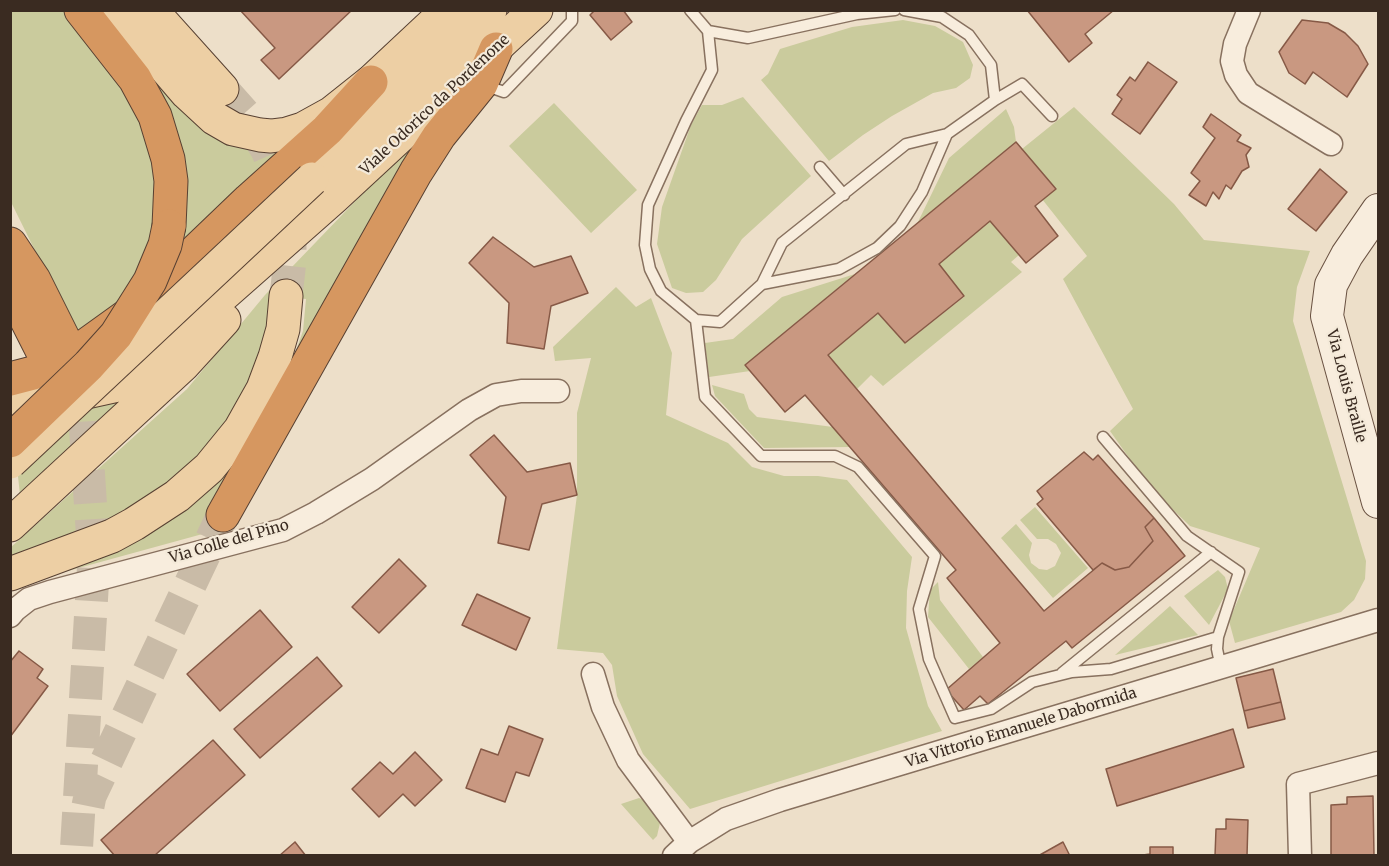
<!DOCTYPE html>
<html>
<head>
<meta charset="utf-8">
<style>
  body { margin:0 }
  #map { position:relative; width:1389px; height:866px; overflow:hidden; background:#eddfc9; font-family:Merriweather,serif }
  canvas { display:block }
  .frame { position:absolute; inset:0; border:12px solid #3a2b21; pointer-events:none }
</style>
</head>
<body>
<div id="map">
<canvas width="1389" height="866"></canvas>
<div class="frame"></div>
</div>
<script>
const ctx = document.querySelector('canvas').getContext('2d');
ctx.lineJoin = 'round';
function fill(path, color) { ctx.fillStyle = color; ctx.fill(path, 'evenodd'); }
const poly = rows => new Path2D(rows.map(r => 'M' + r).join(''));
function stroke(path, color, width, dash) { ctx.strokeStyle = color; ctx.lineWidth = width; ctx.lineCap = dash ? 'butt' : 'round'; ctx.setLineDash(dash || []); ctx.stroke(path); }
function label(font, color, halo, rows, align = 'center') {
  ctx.font = font + ' Merriweather,serif'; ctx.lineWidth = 4.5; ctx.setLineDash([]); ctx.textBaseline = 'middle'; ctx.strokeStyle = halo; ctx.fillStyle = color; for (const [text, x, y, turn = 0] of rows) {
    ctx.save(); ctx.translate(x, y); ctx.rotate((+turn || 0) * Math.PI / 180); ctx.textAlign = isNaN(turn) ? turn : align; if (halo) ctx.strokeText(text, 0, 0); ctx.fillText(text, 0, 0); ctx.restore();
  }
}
const green = poly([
  [11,11,67,11,152,83,164,85,291,145,75,341,53,287,11,202],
  [903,20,935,26,963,42,973,65,970,78,956,88,933,93,892,116,863,135,829,161,761,80,768,74,780,49,852,27],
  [743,97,811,176,742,239,716,280,703,292,686,293,672,288,657,244,662,207,691,125,702,105,722,105],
  [554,103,637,190,591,233,509,146],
  [1074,107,1174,204,1204,240,1310,251,1297,287,1293,321,1366,561,1365,579,1354,600,1341,612,1235,643,1229,621,1260,548,1190,526,1164,501,1132,462,1110,431,1133,409,1063,279,1087,256,1042,199,1022,149],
  [1006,109,1014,127,1016,142,917,224,949,158],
  [416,143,294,356,303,331,306,299,275,296,259,362,230,420,185,471,122,517,11,562,10,548,187,389,265,295,367,189],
  [990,221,1019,255,1011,262,1022,272,883,386,871,375,857,389,828,355,878,313,905,343,964,297,939,264],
  [855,274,745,365,750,371,709,377,705,343,733,339,782,297],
  [616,287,636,307,651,298,672,353,666,415,728,443,752,467,784,476,818,476,847,480,912,557,907,591,906,628,928,706,942,731,690,809,643,754,617,696,612,665,603,653,557,649,577,495,577,413,591,358,555,361,553,347],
  [712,385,744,394,749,409,757,417,833,427,850,447,764,448,715,396],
  [131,394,20,495,17,467,93,407],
  [242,450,208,506,239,524,64,572,64,568],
  [1035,507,1088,568,1053,598,1001,538,1016,524,1032,543,1029,555,1031,563,1039,569,1047,570,1055,566,1061,553,1056,544,1048,539,1037,539,1020,520],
  [1218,570,1225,577,1228,589,1209,625,1184,596],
  [938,582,940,600,983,657,969,669,928,617,930,590],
  [1170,606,1198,635,1115,655],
  [639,798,644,800,660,823,657,836,653,840,621,804]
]);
const building = poly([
  [240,10,352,10,279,79,261,60,275,48,240,10],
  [595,10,623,10,632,22,611,40,590,15,595,10],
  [1027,10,1114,10,1085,34,1092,43,1069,62,1027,10],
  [1302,20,1328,23,1345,33,1358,46,1368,64,1347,97,1313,72,1305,84,1289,73,1279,52,1302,20],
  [1148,62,1177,82,1140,134,1112,114,1122,99,1117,95,1130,77,1135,81,1148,62],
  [1211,114,1241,135,1237,141,1251,148,1246,155,1249,167,1242,171,1231,189,1226,185,1219,199,1213,192,1206,206,1189,195,1200,181,1191,173,1215,138,1203,127,1211,114],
  [1016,142,1056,189,1035,206,1058,236,1026,263,990,221,939,264,964,296,905,343,878,313,828,355,1044,611,1102,563,1115,570,1129,567,1153,541,1145,527,1154,518,1185,556,1072,648,1066,641,988,704,980,696,964,710,946,690,1000,643,947,578,956,570,805,395,785,412,745,365,1016,142],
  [1320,169,1347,192,1316,231,1288,209,1320,169],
  [493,237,534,267,571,256,588,293,551,306,544,349,507,343,509,303,469,263,493,237],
  [494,435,527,472,570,463,577,495,542,504,529,550,498,543,506,497,470,455,494,435],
  [1084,452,1093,460,1098,455,1154,518,1145,527,1153,541,1129,567,1115,570,1102,563,1093,570,1037,504,1043,499,1037,491,1084,452],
  [399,559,426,586,379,633,352,607,399,559],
  [477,594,530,618,516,650,462,625,477,594],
  [260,610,292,647,220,711,187,674,260,610],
  [19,651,43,669,37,678,48,686,10,737,10,662,19,651],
  [317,657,342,686,260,758,234,729,317,657],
  [1273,669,1281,702,1244,711,1236,678,1273,669],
  [1281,702,1285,719,1248,728,1244,711,1281,702],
  [509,726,543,739,529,776,516,772,505,802,466,788,481,749,498,755,509,726],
  [1233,729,1244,767,1117,806,1106,769,1233,729],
  [213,740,245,775,154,856,115,856,101,840,213,740],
  [415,752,442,780,415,806,403,794,379,817,352,789,380,762,393,774,415,752],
  [1373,796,1374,856,1331,856,1331,805,1347,804,1347,797,1373,796],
  [1226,819,1248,820,1247,856,1215,856,1216,829,1226,829,1226,819],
  [295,842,306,856,279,856,295,842],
  [1063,842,1070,856,1038,856,1063,842],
  [1150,847,1173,847,1173,856,1136,856,1150,854,1150,847]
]);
const primaryTunnel = poly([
  [222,89,247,117,267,150,282,184,290,221,290,260,286,296]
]);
const highwayTunnel = poly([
  [73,374,85,421,94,558,76,856],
  [88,806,90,796,223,515]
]);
const lane = poly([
  [690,10,708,31,712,70,686,121,648,205,645,245,650,269,661,291,696,320,720,322,762,284,782,243,906,144,947,134,995,100,1022,84,1052,116],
  [904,10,942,17,969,35,991,65,995,100],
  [708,31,748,38,857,14,895,10],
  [484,85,504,92,572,21,572,10],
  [820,167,844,195],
  [762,284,839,269,877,248,900,226,922,192,947,134],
  [696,320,705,397,761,456,835,456,858,467,935,556,919,609,929,659,955,718,991,709,1032,682,1072,672,1111,669,1218,637,1239,572,1187,536,1103,437],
  [1218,637,1217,649,1221,668],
  [1062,673,1211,552]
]);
const street = poly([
  [1249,10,1235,44,1232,61,1236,75,1248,93,1331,144],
  [10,616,15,610,29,599,50,592,283,530,316,513,372,479,469,410,496,395,521,391,558,391],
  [593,674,603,707,628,760,689,842],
  [674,856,689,842,726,819,780,800,1378,620],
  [1300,856,1298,784,1378,763]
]);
const secondary = poly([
  [1378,210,1347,255,1331,285,1327,316,1378,502]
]);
const primary = poly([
  [116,10,187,93,214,118,233,129,260,135,271,136,287,134,303,129,332,113,371,82,448,10],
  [151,10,222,89],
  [312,179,490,10],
  [10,409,114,386,150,363,205,311,333,198,536,10],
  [10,525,183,365,224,320],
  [10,574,112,536,134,524,177,496,209,468,240,430,263,389,275,357,283,329,286,296]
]);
const highway = poly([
  [81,10,135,79,155,116,168,159,171,181,169,226],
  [10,244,34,280,67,346],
  [10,287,45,356],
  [10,379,33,373,74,354,131,313,249,200,327,130,371,82],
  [223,515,416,172,439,136,481,84,496,49]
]);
const primaryBridge = poly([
  [10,462,312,179]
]);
const highwayBridge = poly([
  [10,441,89,365,116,335,150,281,165,245,169,226]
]);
const streetNames = [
  ["Viale Odorico da Pordenone",435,105,-43],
  ["Via Louis Braille",1346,386,75],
  ["Via Colle del Pino",229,542,-16],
  ["Via Vittorio Emanuele Dabormida",1021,728,-17]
];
fill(green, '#cacb9d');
fill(building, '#c99881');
stroke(building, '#865946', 1.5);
stroke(primaryTunnel, '#c9bba7', 33, [33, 16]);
stroke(highwayTunnel, '#c9bba7', 33, [33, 16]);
stroke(lane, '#88715f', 13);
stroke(street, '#88715f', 25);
stroke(secondary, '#6a5242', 34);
stroke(primary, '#574032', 35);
stroke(highway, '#574032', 35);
stroke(lane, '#f8eddd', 10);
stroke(street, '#f8eddd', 22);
stroke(secondary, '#f8eddd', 32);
stroke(primary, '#edcfa4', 33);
stroke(highway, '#d69760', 33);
stroke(primaryBridge, '#574032', 35, []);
stroke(highwayBridge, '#574032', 35, []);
stroke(primaryBridge, '#edcfa4', 33);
stroke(highwayBridge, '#d69760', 33);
label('15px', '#3a2b21', '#f4ead9', streetNames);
</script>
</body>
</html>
